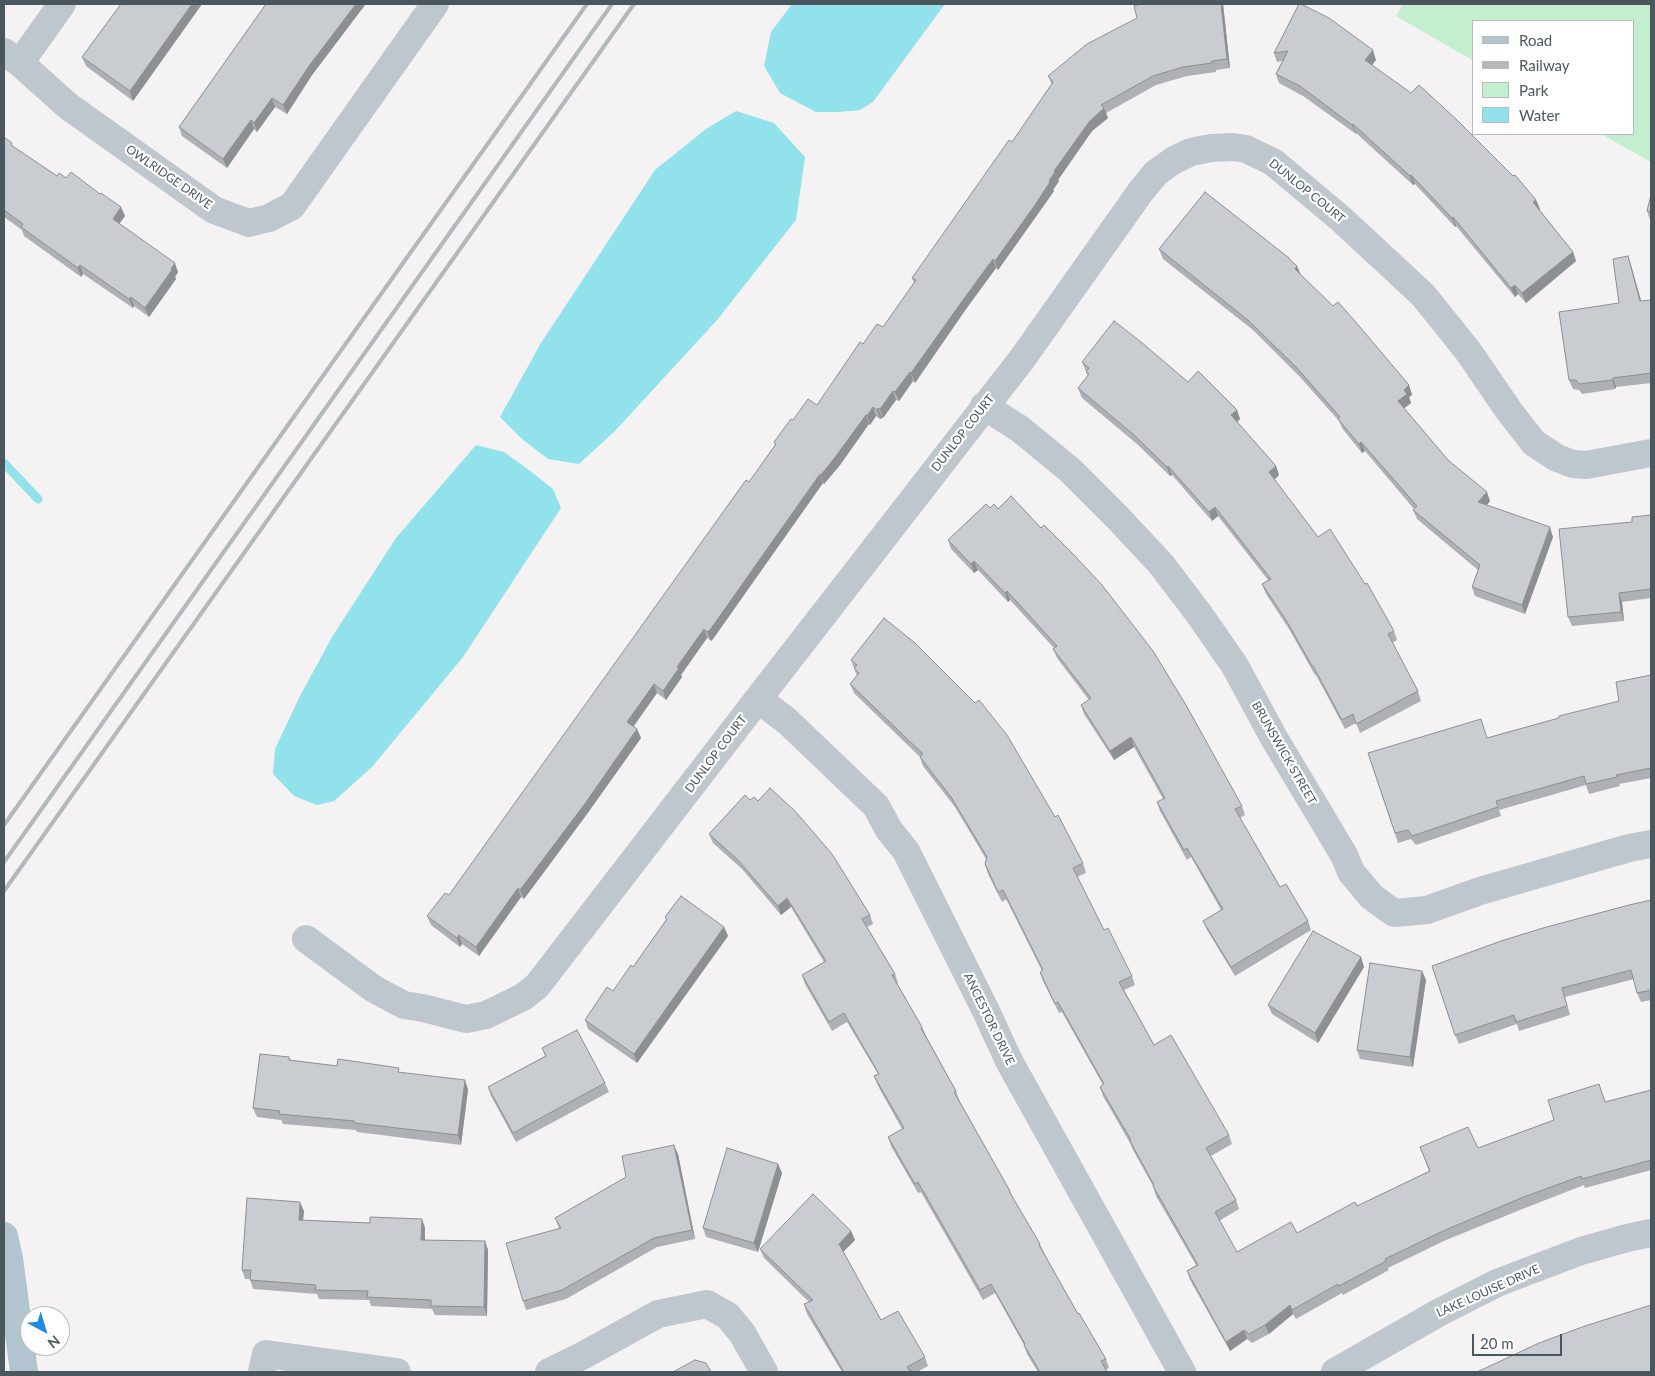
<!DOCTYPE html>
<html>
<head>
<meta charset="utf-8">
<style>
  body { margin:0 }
  #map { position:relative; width:1655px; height:1376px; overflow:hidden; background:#f4f2f2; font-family:Lato,sans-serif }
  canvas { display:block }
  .frame { position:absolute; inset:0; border:5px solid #4a575f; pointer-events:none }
  .legend { position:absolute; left:1472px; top:20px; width:162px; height:115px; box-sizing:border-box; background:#fff; border:1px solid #b7bcbf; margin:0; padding:6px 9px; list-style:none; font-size:15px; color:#4a575f }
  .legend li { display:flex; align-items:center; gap:10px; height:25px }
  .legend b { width:25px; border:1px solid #b7bcbf }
  .north { position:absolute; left:20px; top:1306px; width:50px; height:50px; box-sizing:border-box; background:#fff; border:1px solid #b7bcbf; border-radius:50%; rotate:141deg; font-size:14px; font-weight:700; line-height:20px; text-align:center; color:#4a575f }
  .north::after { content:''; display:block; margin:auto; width:18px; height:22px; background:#1f8be0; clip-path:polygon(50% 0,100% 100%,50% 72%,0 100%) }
  .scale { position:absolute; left:1472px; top:1334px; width:90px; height:22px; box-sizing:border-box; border:2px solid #4a575f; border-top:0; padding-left:6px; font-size:15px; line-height:18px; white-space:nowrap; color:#4a575f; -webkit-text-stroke:4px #fff; paint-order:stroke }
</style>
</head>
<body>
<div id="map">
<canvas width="1655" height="1376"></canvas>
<div class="frame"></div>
<ul class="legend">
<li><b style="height:6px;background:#b2c4cf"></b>Road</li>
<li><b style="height:6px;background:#b4b8bb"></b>Railway</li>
<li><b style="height:14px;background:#c3efce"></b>Park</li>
<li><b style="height:14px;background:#91e2ea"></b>Water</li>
</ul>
<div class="north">N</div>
<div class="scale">20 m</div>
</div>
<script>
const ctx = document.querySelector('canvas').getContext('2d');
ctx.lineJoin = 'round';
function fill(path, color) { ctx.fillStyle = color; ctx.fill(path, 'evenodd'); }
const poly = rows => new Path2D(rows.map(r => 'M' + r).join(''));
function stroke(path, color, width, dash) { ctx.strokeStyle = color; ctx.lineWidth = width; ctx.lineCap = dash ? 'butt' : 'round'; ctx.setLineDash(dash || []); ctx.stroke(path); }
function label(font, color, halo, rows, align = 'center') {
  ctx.font = font + ' Lato,sans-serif'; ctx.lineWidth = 4.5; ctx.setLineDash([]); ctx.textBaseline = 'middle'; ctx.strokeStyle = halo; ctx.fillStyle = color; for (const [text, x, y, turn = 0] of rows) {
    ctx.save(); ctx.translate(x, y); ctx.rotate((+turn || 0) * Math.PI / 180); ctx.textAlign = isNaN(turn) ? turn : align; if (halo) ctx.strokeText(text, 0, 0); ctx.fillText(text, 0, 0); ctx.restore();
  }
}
const green = poly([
  [1403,4,1651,4,1651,162,1601,134,1634,134,1634,21,1474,21,1474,61,1396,16]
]);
const water = poly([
  [792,4,945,4,873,102,860,110,839,112,816,112,780,93,764,66,771,32],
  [736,111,774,123,805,157,796,220,717,320,615,431,579,464,548,459,522,439,500,417,541,343,655,170,706,129],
  [476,445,504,452,529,470,553,489,561,508,463,657,372,767,334,801,317,805,294,796,273,774,275,749,300,696,332,637,396,538]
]);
const stream = poly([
  [4,463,38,499]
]);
const minor = poly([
  [4,52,20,63,68,106,214,210,249,223,269,218,292,206,435,4],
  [20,63,62,4],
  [984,406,1020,429,1070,470,1118,518,1161,564,1199,614,1235,666,1274,738,1344,855,1351,872,1371,896,1383,905,1394,913,1427,910,1480,891,1629,848,1651,844],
  [758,699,787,721,876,806,889,830,906,851,986,1011,1009,1061,1182,1372],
  [306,939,374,989,404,1005,423,1008,466,1019,486,1015,523,997,537,986,758,699,1022,359,1141,191,1156,173,1174,160,1191,152,1211,148,1233,147,1246,149,1273,162,1340,218,1423,295,1468,351,1509,411,1534,443,1557,458,1573,464,1586,465,1651,453],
  [262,1372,266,1354,397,1372],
  [549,1372,582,1356,658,1314,707,1304,728,1316,742,1333,764,1372],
  [1335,1372,1440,1312,1497,1283,1581,1251,1627,1238,1651,1233]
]);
const major = poly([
  [4,1236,9,1258,24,1372]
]);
const rail = poly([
  [4,825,587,4],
  [4,862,612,4],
  [4,891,634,4]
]);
const wall = poly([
  [121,4,202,4,133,101,86,66,82,57],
  [266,4,364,4,365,5,312,75,287,114,275,107,257,132,254,129,227,168,182,136,179,127],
  [1223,4,1230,68,1216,70,1216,72,1187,76,1156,85,1106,113,1108,118,1092,131,1058,180,1059,181,1053,190,1054,191,1038,214,998,270,996,268,966,309,915,383,913,381,899,401,896,400,883,418,882,418,880,419,876,416,870,425,869,424,840,465,824,484,823,483,713,639,711,641,707,638,681,675,682,677,666,700,657,693,634,726,637,729,641,738,587,814,524,899,521,897,479,956,462,944,460,947,431,925,427,916,449,895,749,482,775,445,774,442,793,420,817,405,863,344,883,327,914,283,912,278,1012,142,1052,85,1048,76],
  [1299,4,1376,60,1372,65,1513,176,1536,200,1540,209,1539,210,1573,252,1576,261,1526,303,1518,294,1515,297,1456,226,1455,227,1415,184,1413,185,1356,133,1356,134,1303,96,1279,83,1276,74,1282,61,1277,62,1274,53],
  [4,137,14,147,57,176,66,178,125,216,119,224,178,272,175,277,176,279,149,317,134,306,133,308,83,274,81,277,24,236,22,230,4,217],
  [1651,195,1651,220,1650,220,1647,211],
  [1159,249,1289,258,1301,275,1409,385,1412,395,1409,397,1411,403,1404,408,1448,460,1490,501,1487,505,1553,537,1525,614,1475,596,1472,587,1478,570,1417,519,1413,510,1414,509,1365,451,1362,453,1342,428,1339,421,1300,377,1253,330,1163,259],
  [1628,256,1641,301,1651,300,1651,383,1616,387,1615,389,1582,394,1579,390,1573,389,1569,380,1619,303],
  [1082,362,1188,382,1237,410,1240,419,1237,422,1276,466,1279,475,1274,480,1318,537,1394,631,1397,640,1392,643,1418,691,1421,701,1360,733,1356,723,1345,729,1316,675,1315,675,1289,629,1266,594,1262,584,1268,580,1218,516,1212,521,1172,475,1170,476,1137,444,1082,398,1078,388,1088,376],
  [986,504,1242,806,1245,815,1240,818,1280,887,1308,921,1311,930,1235,976,1207,930,1203,921,1221,910,1191,857,1187,860,1160,811,1157,802,1163,799,1134,747,1114,760,1084,714,1081,705,1089,700,1057,658,1053,649,1054,648,1010,600,1008,602,978,570,974,573,951,549,948,540],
  [1651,515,1651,598,1622,602,1624,621,1572,626,1568,617,1632,522],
  [851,660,1055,817,1083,863,1086,873,1077,877,1104,930,1132,976,1135,985,1124,990,1154,1045,1229,1135,1232,1144,1211,1156,1236,1200,1239,1209,1219,1221,1237,1252,1297,1233,1357,1206,1429,1171,1420,1147,1478,1148,1606,1102,1651,1090,1651,1170,1585,1188,1584,1185,1525,1208,1446,1240,1388,1268,1389,1270,1343,1295,1342,1293,1296,1319,1293,1314,1269,1334,1252,1343,1247,1339,1230,1351,1190,1280,1187,1271,1196,1265,1156,1196,1153,1186,1133,1150,1130,1143,1103,1096,1100,1087,1103,1085,1062,1012,1059,1013,1043,981,1040,972,1042,971,1006,899,1002,902,988,874,985,864,986,859,955,807,923,766,920,757,854,693,850,684,857,676],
  [1651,675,1651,778,1619,784,1620,786,1589,794,1586,785,1499,810,1501,816,1416,845,1411,839,1398,843,1368,753,1487,738,1619,701],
  [709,834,870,915,873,924,867,927,895,974,898,983,897,983,956,1091,959,1100,1010,1191,1013,1198,1040,1244,1044,1253,1078,1314,1106,1359,1109,1368,1106,1370,1107,1372,1038,1372,1027,1354,1024,1345,995,1293,983,1300,921,1192,918,1193,891,1146,888,1137,902,1129,878,1086,874,1076,878,1074,847,1022,832,1031,805,984,802,975,824,962,791,907,781,915,742,869,713,843],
  [1651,900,1651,1000,1641,1002,1637,993,1634,979,1565,997,1570,1015,1519,1031,1517,1024,1459,1044,1455,1035],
  [665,917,724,927,728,936,637,1063,588,1029,585,1020,613,991,633,967,666,920],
  [1361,957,1364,967,1318,1043,1272,1014,1268,1005],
  [1422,971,1426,980,1413,1067,1360,1059,1357,1050],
  [543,1048,605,1083,609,1092,516,1142,491,1096,488,1087,545,1056],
  [289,1057,291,1061,400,1072,468,1089,461,1145,357,1132,356,1130,283,1124,281,1120,257,1117,253,1108],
  [678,1154,695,1239,657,1247,566,1299,526,1310,523,1301,559,1228,555,1218],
  [778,1164,782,1173,758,1252,706,1237,703,1228],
  [304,1211,303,1220,370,1223,422,1219,425,1228,425,1240,485,1241,488,1250,487,1316,435,1315,432,1309,371,1306,369,1300,319,1299,317,1294,253,1289,250,1279,245,1279,242,1270],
  [851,1231,855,1240,843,1252,881,1320,925,1357,928,1366,917,1372,842,1372,807,1314,804,1304,809,1302,764,1258,760,1249]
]);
const shadedWall = poly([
  [192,4,202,4,133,101,130,91],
  [356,4,364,4,365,5,312,75,287,114,283,105,309,66],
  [1221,4,1223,4,1230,68,1227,59],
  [1373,50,1376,60,1369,69,1365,60],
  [272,98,275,107,257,132,254,123],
  [1104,108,1108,118,1092,131,1058,180,1059,181,1053,190,1054,191,998,270,995,261,1049,181,1054,171,1089,122],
  [251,120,254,129,227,168,223,159],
  [1353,124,1356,133,1356,134,1352,125],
  [1411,175,1415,184,1413,185,1410,176],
  [1536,200,1540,209,1537,212,1533,202],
  [121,207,125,216,116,228,113,219],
  [1453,217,1456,226,1455,227,1452,218],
  [1573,252,1576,261,1526,303,1522,293],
  [1628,256,1631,265,1644,311,1640,301],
  [993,259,996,268,966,309,915,383,911,373,963,300],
  [175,263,178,272,175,277,176,279,149,317,145,308],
  [80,265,83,274,81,277,78,268],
  [1297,266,1301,275,1295,269],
  [1515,285,1518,294,1515,297,1511,288],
  [131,297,134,306,133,308,129,299],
  [910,372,913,381,899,401,895,392],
  [1613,378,1616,387,1615,389,1612,380],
  [1409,385,1412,395,1409,397,1411,403,1402,410,1398,401,1404,390],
  [893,391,896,400,883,418,880,409],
  [873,407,876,416,870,425,867,416],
  [878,408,882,418,880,419,877,410],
  [1237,410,1240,419,1235,424,1231,415],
  [866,415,869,424,840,465,824,484,821,475],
  [1361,442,1365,451,1362,453,1359,444],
  [1168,466,1172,475,1170,476,1167,467],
  [1276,466,1279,475,1272,482,1269,472],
  [820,474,823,483,713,639,711,641,707,632],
  [1487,492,1490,501,1482,511,1478,502],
  [1215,507,1218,516,1212,521,1209,512],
  [1550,527,1553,537,1525,614,1522,605],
  [974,561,978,570,974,573,971,564],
  [1007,591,1010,600,1008,602,1005,593],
  [1619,593,1622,602,1624,621,1621,612],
  [704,629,707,638,681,675,682,677,666,700,663,691,677,667],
  [654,684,657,693,630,731,627,722],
  [637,729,641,738,587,814,524,899,520,890],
  [1131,737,1134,747,1114,760,1110,751],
  [518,888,521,897,479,956,476,947],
  [787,898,791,907,781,915,778,906],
  [724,927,728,936,637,1063,634,1054],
  [459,935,462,944,460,947,457,938],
  [1361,957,1364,967,1318,1043,1315,1033],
  [1422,971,1426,980,1413,1067,1410,1057],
  [922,1027,926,1036,924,1037,921,1028],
  [465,1080,468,1089,461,1145,458,1135],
  [674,1145,678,1154,695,1239,692,1230],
  [778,1164,782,1173,758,1252,754,1243],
  [300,1202,304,1211,302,1229,299,1220],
  [422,1219,425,1228,425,1249,421,1240],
  [851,1231,855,1240,842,1253,839,1244],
  [485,1241,488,1250,487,1316,484,1307],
  [1290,1305,1293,1314,1269,1334,1265,1325],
  [1244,1330,1247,1339,1230,1351,1226,1342]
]);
const building = poly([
  [121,4,192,4,130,91,82,57,121,4],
  [266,4,356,4,309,66,283,105,272,98,254,123,251,120,223,159,179,127,266,4],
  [1141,4,1221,4,1227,59,1212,61,1212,63,1183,67,1153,76,1101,105,1104,108,1089,122,1054,171,1055,172,1049,181,1050,182,1035,205,995,261,993,259,963,300,911,373,910,372,895,392,893,391,880,409,878,408,877,410,873,407,867,416,866,415,836,456,821,475,820,474,710,630,707,632,704,629,677,667,679,668,663,691,654,684,627,722,637,729,584,805,520,890,518,888,476,947,459,935,457,938,427,916,445,893,449,895,746,480,749,482,776,444,774,442,791,419,793,420,808,399,817,405,860,342,863,344,877,324,883,327,916,280,912,278,1009,140,1012,142,1053,82,1048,76,1087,44,1137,18,1134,6,1141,4],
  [1299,4,1301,4,1329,18,1373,50,1365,60,1411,93,1419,85,1457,120,1513,176,1515,175,1536,200,1533,202,1573,252,1522,293,1515,285,1511,288,1453,217,1452,218,1411,175,1410,176,1353,124,1352,125,1300,86,1276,74,1288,51,1274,53,1299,4],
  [4,137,12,143,11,145,57,176,59,173,66,178,71,172,100,194,101,193,121,207,113,219,175,263,171,269,172,270,145,308,131,297,129,299,80,265,78,268,21,227,23,224,4,210,4,137],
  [1205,192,1289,258,1289,259,1297,266,1295,269,1333,306,1338,302,1354,320,1409,385,1404,390,1407,394,1398,401,1448,460,1487,492,1478,502,1550,527,1522,605,1472,587,1480,565,1413,510,1417,506,1361,442,1359,444,1338,419,1340,417,1297,368,1249,321,1159,249,1205,192],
  [1651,195,1651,212,1647,211,1651,195],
  [1628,256,1640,301,1651,300,1651,373,1613,378,1612,380,1579,384,1576,380,1569,380,1559,312,1619,303,1613,259,1628,256],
  [1114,321,1141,342,1188,382,1198,371,1237,410,1231,415,1276,466,1269,472,1318,537,1330,529,1365,584,1367,583,1394,631,1388,634,1418,691,1356,724,1353,714,1342,720,1313,666,1312,666,1286,620,1262,584,1271,579,1215,507,1209,512,1168,466,1167,467,1134,435,1078,388,1089,374,1086,372,1089,368,1082,362,1114,321],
  [1011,496,1041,528,1044,525,1075,556,1102,585,1153,651,1186,705,1242,806,1235,809,1280,887,1286,884,1308,921,1231,967,1203,921,1223,909,1187,848,1184,850,1157,802,1165,798,1131,737,1110,751,1081,705,1091,698,1053,649,1057,646,1007,591,1005,593,974,561,971,564,948,540,986,504,990,508,994,504,998,509,1011,496],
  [1651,515,1651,589,1619,593,1621,612,1568,617,1559,529,1632,522,1632,517,1651,515],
  [884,618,915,643,975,703,979,700,1007,735,1055,817,1058,815,1083,863,1073,868,1104,930,1108,928,1132,976,1119,982,1154,1045,1171,1035,1229,1135,1206,1148,1236,1200,1215,1212,1237,1252,1291,1222,1297,1233,1355,1202,1357,1206,1430,1171,1420,1147,1468,1127,1478,1148,1554,1120,1548,1100,1599,1084,1605,1102,1651,1090,1651,1160,1582,1179,1581,1176,1521,1198,1443,1231,1385,1259,1386,1261,1339,1286,1338,1284,1292,1310,1290,1305,1265,1325,1249,1334,1244,1330,1226,1342,1187,1271,1198,1265,1153,1186,1154,1185,1130,1141,1131,1140,1100,1087,1104,1084,1058,1002,1055,1004,1040,972,1043,970,1003,890,998,892,985,864,987,857,951,797,920,757,923,754,850,684,859,673,854,668,857,665,851,660,884,618],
  [1651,675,1651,768,1616,775,1617,777,1586,784,1584,776,1496,801,1498,807,1412,836,1408,830,1395,833,1368,753,1481,719,1487,738,1559,718,1559,716,1619,701,1616,682,1651,675],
  [770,788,795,811,832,854,870,915,862,919,895,974,892,975,922,1027,921,1028,956,1091,954,1092,1010,1191,1009,1191,1040,1244,1039,1245,1078,1314,1079,1313,1106,1359,1101,1361,1107,1372,1040,1372,1024,1345,1025,1344,991,1284,980,1290,918,1182,915,1184,888,1137,904,1128,874,1076,879,1074,844,1013,829,1022,802,975,826,961,787,898,778,906,738,860,709,834,745,795,750,800,754,797,758,801,770,788],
  [681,896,724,927,634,1054,585,1020,607,987,613,991,631,965,633,967,667,919,665,917,681,896],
  [1651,900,1651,990,1637,993,1631,970,1562,988,1567,1006,1516,1022,1514,1015,1455,1035,1432,966,1501,941,1543,928,1629,905,1651,900],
  [1313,931,1361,957,1315,1033,1268,1005,1313,931],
  [1370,963,1422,971,1410,1057,1357,1050,1370,963],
  [577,1030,605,1083,513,1133,488,1087,546,1056,542,1048,577,1030],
  [260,1054,289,1057,289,1060,337,1066,338,1059,399,1068,398,1072,465,1080,458,1135,354,1123,354,1121,279,1114,280,1111,253,1108,260,1054],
  [674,1145,692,1230,654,1238,562,1290,523,1301,506,1243,561,1228,555,1218,626,1177,622,1156,674,1145],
  [727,1148,778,1164,754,1243,703,1228,727,1148],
  [813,1194,851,1231,839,1244,881,1320,898,1311,925,1357,907,1367,911,1372,844,1372,804,1304,813,1300,760,1249,813,1194],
  [247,1198,300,1202,299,1220,370,1223,370,1217,422,1219,421,1240,485,1241,484,1307,431,1306,431,1300,367,1297,368,1291,315,1290,316,1285,250,1280,251,1270,242,1270,247,1198],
  [1651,1305,1651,1372,1477,1372,1539,1343,1585,1326,1651,1305],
  [695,1360,706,1363,711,1372,673,1372,695,1360]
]);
const streetNames = [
  ["OWLRIDGE DRIVE",169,177,35],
  ["DUNLOP COURT",1307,191,39],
  ["DUNLOP COURT",963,433,-52],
  ["BRUNSWICK STREET",1284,753,60],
  ["DUNLOP COURT",716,754,-53],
  ["ANCESTOR DRIVE",989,1019,64],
  ["LAKE LOUISE DRIVE",1488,1291,-24]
];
fill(green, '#c3efce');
fill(water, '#91e2ea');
stroke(stream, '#91e2ea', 9);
stroke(minor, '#bec7cd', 28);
stroke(major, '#b2c4cf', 28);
stroke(rail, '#b4b8bb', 4);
fill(wall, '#adb0b4');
fill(shadedWall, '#8d9092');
fill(building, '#c9cdd1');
stroke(building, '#8d9092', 1);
label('12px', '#4a575f', '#fff', streetNames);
</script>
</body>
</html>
